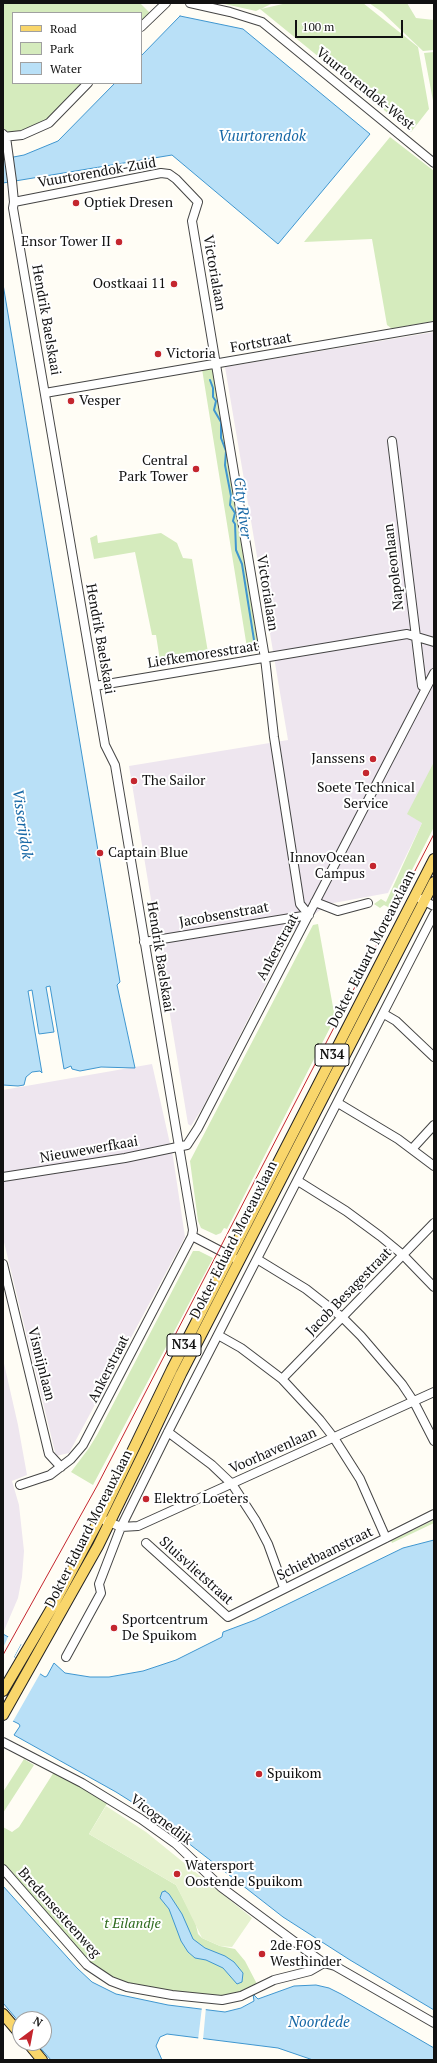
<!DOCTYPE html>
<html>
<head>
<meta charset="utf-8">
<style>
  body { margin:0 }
  #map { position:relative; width:437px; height:2063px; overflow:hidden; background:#fffdf5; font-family:"PT Serif",serif }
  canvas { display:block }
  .frame { position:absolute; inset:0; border:4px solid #111; pointer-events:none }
  .legend { position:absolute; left:12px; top:12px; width:130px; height:72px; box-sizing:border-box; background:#fff; border:1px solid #a0a0a0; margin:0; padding:5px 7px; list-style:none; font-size:12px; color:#111 }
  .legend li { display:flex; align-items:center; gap:8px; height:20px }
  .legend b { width:20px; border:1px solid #a0a0a0 }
  .north { position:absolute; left:12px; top:2011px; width:40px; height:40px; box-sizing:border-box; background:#fff; border:1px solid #a0a0a0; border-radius:50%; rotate:32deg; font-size:11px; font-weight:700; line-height:16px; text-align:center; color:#111 }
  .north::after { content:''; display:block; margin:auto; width:14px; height:18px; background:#c4262e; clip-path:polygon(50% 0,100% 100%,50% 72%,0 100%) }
  .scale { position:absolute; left:295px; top:20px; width:108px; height:18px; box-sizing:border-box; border:2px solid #111; border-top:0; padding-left:5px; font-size:12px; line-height:14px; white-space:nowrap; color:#111; -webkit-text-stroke:3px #fff; paint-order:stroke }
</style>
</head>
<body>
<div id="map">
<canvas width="437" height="2063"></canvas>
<div class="frame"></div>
<ul class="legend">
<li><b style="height:5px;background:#f9d66b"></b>Road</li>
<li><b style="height:11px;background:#d5ebbd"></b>Park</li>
<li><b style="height:11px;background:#b9e0f7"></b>Water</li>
</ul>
<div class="north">N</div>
<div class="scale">100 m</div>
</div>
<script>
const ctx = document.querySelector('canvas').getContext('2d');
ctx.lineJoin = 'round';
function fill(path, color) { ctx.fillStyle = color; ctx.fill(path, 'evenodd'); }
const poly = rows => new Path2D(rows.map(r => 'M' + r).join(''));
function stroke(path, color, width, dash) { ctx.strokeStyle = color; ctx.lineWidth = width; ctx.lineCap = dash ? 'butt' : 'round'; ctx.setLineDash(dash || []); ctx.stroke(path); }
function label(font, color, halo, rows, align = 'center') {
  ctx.font = font + ' "PT Serif",serif'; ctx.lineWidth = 4; ctx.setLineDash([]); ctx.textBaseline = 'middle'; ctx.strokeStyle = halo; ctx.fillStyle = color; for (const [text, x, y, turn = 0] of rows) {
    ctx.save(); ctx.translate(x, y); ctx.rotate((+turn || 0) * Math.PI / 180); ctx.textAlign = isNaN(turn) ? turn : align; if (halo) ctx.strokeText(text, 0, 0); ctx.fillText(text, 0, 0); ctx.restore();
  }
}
const industrial = poly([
  [434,332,434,762,422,823,388,893,328,904,293,931,203,1107,191,1126,188,1124,129,766,288,740,225,367],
  [152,1064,173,1157,185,1237,69,1453,56,1456,3,1238,3,1090],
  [3,1359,18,1425,27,1475,12,1481,19,1505,24,1551,22,1577,18,1598,3,1633]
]);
const green = poly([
  [3,3,140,3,151,14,141,23,141,13,13,13,13,83,83,83,46,120,25,130,10,133,3,128],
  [220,3,273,3,261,9,287,3,363,3,418,47,429,109,411,132,260,9,256,11],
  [369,3,407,3,416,18,434,20,434,50,423,51,382,12],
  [434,52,434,106,424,53],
  [390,137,434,171,434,321,395,328,391,328,387,325,372,239,304,242],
  [216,367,261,651,248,654,202,369],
  [161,533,177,543,183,558,192,559,209,658,161,667,156,635,152,635,135,552,94,559,90,538,97,535,98,543],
  [434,762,434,827,392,909,384,905,380,908,374,904,381,899,386,902,422,823,407,814],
  [318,924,335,1018,227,1229,224,1228,221,1233,216,1235,201,1228,198,1221,190,1161,313,925],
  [193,1251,199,1251,213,1258,93,1485,71,1472,89,1448,97,1435],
  [434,1520,434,1523,392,1543,391,1541],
  [24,1759,34,1765,3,1813,3,1792],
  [54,1772,108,1802,89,1834,176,1885,195,1921,198,1934,202,1938,220,1946,235,1949,245,1961,257,1984,236,1995,216,1998,158,1990,118,1981,96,1969,3,1866,3,1827,12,1832,19,1827]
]);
const pitch = poly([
  [106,1806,146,1832,252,1918,232,1947,220,1946,202,1938,176,1885,89,1834]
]);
const water = poly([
  [180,16,243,29,370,134,278,244,172,155,3,183,3,159,24,155,58,141,115,83,141,83,141,56,180,16],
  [3,284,120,982,117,985,135,1068,101,1067,80,1071,72,1069,71,1066,64,1069,50,986,46,987,54,1032,39,1034,32,990,28,991,42,1073,40,1071,32,1072,26,1077,24,1085,18,1086,3,1085,3,284],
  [434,1540,434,2010,350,1960,283,1917,151,1814,116,1792,14,1735,20,1726,19,1724,3,1716,3,1634,21,1644,14,1657,45,1677,47,1676,54,1663,65,1673,90,1677,109,1677,143,1671,176,1660,222,1637,223,1632,255,1620,403,1548,434,1540],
  [3,1886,77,1968,92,1982,116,1994,168,2005,225,2012,241,2008,254,2001,253,1994,258,1999,294,1986,316,1985,329,1988,341,1994,434,2048,434,2060,313,2060,278,2048,167,2034,160,2037,156,2046,162,2060,51,2060,36,2043,44,2043,44,2019,20,2019,20,2023,3,2003,3,1886],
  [165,1891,169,1894,182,1914,193,1939,205,1948,225,1956,234,1962,243,1973,242,1982,237,1984,223,1968,206,1960,195,1958,188,1952,181,1941,169,1909,160,1898,162,1892,165,1891]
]);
const pier = poly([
  [9,1635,22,1642,14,1657,41,1672,12,1723,3,1718,3,1648],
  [202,2007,206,2007,203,2040,198,2040]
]);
const stream = poly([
  [210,380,213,388,213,397,216,401,214,410,221,422,221,438,226,451,225,465,231,496,230,505,235,513,233,521,235,524,236,550,242,564,254,640]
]);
const minor = poly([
  [190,3,230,12,262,22,434,163],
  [141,27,166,3],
  [3,134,6,137,12,181,14,202,13,208,105,745,115,765,193,1230,192,1236,83,1445,71,1459,50,1475,20,1485],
  [3,137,22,135,49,123,88,83],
  [14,202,161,173,169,174,176,179,198,202,192,221,265,658,274,737,300,904,309,915],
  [45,393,434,326],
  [392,441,422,686,426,688],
  [95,686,407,634,434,642],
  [415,896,434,906],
  [315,902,338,911,368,903],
  [144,942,309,915],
  [384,1014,396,1021,434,1057],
  [338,1103,398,1139,434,1166],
  [412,1149,434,1125],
  [3,1177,125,1158,187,1145,198,1128,434,673],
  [298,1181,346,1211,380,1236,403,1255,434,1287],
  [192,1236,234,1258],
  [257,1259,306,1289,343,1318,361,1336,402,1384,414,1402,434,1441],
  [3,1264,49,1454,61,1467],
  [218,1335,241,1348,282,1379,320,1420,334,1438,360,1479,386,1538],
  [282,1379,434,1223],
  [168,1432,212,1465,232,1484,256,1521,268,1544,284,1588],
  [104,1520,121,1527,138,1526,434,1392],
  [146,1543,228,1617,434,1514],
  [66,1657,101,1593,99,1584,121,1527,168,1432,434,914],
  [3,1742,82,1783,141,1819,176,1844,221,1887,307,1951,324,1963,335,1966,434,2023],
  [3,1869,87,1965,111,1981,127,1987,172,1995,222,2000,241,1996,274,1980,310,1971,324,1963]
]);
const major = poly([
  [3,1691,54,1604,100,1518,172,1369,434,859],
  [3,1715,98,1546,147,1446,181,1374,434,882],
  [3,2014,20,2034],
  [28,2043,42,2060]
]);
const tram = poly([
  [3,1655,97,1486,434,834]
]);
const markers = [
  [76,203,4,"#c4262e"],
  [119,242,4,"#c4262e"],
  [174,284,4,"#c4262e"],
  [158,354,4,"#c4262e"],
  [71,401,4,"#c4262e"],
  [196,469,4,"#c4262e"],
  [373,759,4,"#c4262e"],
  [366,773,4,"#c4262e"],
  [134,781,4,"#c4262e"],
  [100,853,4,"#c4262e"],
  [373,866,4,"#c4262e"],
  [146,1499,4,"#c4262e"],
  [114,1628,4,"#c4262e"],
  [259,1774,4,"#c4262e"],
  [177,1874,4,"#c4262e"],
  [262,1954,4,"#c4262e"]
];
const shields = [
  [332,1055,34],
  [184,1345,34]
];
const shieldNames = [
  ["N34",332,1055],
  ["N34",184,1345]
];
const streetNames = [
  ["Vuurtorendok-West",365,89,39],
  ["Vuurtorendok-Zuid",97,173,-10],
  ["Victorialaan",214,273,80],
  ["Hendrik Baelskaai",46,320,80],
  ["Fortstraat",261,343,-10],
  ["Napoleonlaan",394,567,-97],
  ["Victorialaan",267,593,81],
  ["Hendrik Baelskaai",100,639,80],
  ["Liefkemoresstraat",203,655,-9],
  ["Jacobsenstraat",224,915,-10],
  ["Ankerstraat",278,947,-62],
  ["Dokter Eduard Moreauxlaan",372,949,-63],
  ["Hendrik Baelskaai",160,957,81],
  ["Nieuwewerfkaai",89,1150,-10],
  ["Dokter Eduard Moreauxlaan",234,1240,-63],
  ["Jacob Besagestraat",349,1292,-46],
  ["Vismijnlaan",41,1364,76],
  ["Ankerstraat",109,1369,-63],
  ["Voorhavenlaan",273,1451,-24],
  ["Dokter Eduard Moreauxlaan",89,1529,-63],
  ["Schietbaanstraat",325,1554,-26],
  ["Sluisvlietstraat",196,1571,42],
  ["Vicognedijk",161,1820,37],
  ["Bredensesteenweg",59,1913,48]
];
const poiNames = [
  ["Optiek Dresen",84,203],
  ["Ensor Tower II",111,242,"right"],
  ["Oostkaai 11",166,284,"right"],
  ["Victoria",166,354],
  ["Vesper",79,401],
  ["Central",188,461,"right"],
  ["Park Tower",188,477,"right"],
  ["Janssens",365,759,"right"],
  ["The Sailor",142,781],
  ["Soete Technical",366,788,"center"],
  ["Service",366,804,"center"],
  ["Captain Blue",108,853],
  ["InnovOcean",365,858,"right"],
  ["Campus",365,874,"right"],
  ["Elektro Loeters",154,1499],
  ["Sportcentrum",122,1620],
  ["De Spuikom",122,1636],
  ["Spuikom",267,1774],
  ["Watersport",185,1866],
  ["Oostende Spuikom",185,1882],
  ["2de FOS",270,1946],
  ["Westhinder",270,1962]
];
const parkNames = [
  ["'t Eilandje",131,1924]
];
const waterNames = [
  ["Vuurtorendok",262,137],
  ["City River",242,508,83],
  ["Visserijdok",22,824,82],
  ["Noordede",319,2023]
];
fill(industrial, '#eee6ef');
fill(green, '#d5ebbd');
fill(pitch, '#e6f2cf');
fill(water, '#b9e0f7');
stroke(water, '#3f96cf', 1);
fill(pier, '#fffdf5');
stroke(stream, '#3f96cf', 2);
stroke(minor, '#444', 10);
stroke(major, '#222', 12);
stroke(minor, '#fff', 8);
stroke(major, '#f9d66b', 10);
stroke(tram, '#c4262e', 1);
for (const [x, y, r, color] of markers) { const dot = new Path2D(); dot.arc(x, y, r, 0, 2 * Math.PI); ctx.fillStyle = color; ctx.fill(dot); stroke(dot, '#fff', 1.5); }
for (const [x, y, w] of shields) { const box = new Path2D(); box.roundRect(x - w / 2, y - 11, w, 22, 3); ctx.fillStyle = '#fff'; ctx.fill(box); stroke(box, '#111', 1); }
label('bold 13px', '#111', null, shieldNames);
label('14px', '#111', '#fff', streetNames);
label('14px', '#111', '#fff', poiNames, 'left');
label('italic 14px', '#2f6b1f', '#fff', parkNames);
label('italic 15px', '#1768a6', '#fff', waterNames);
</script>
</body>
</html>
